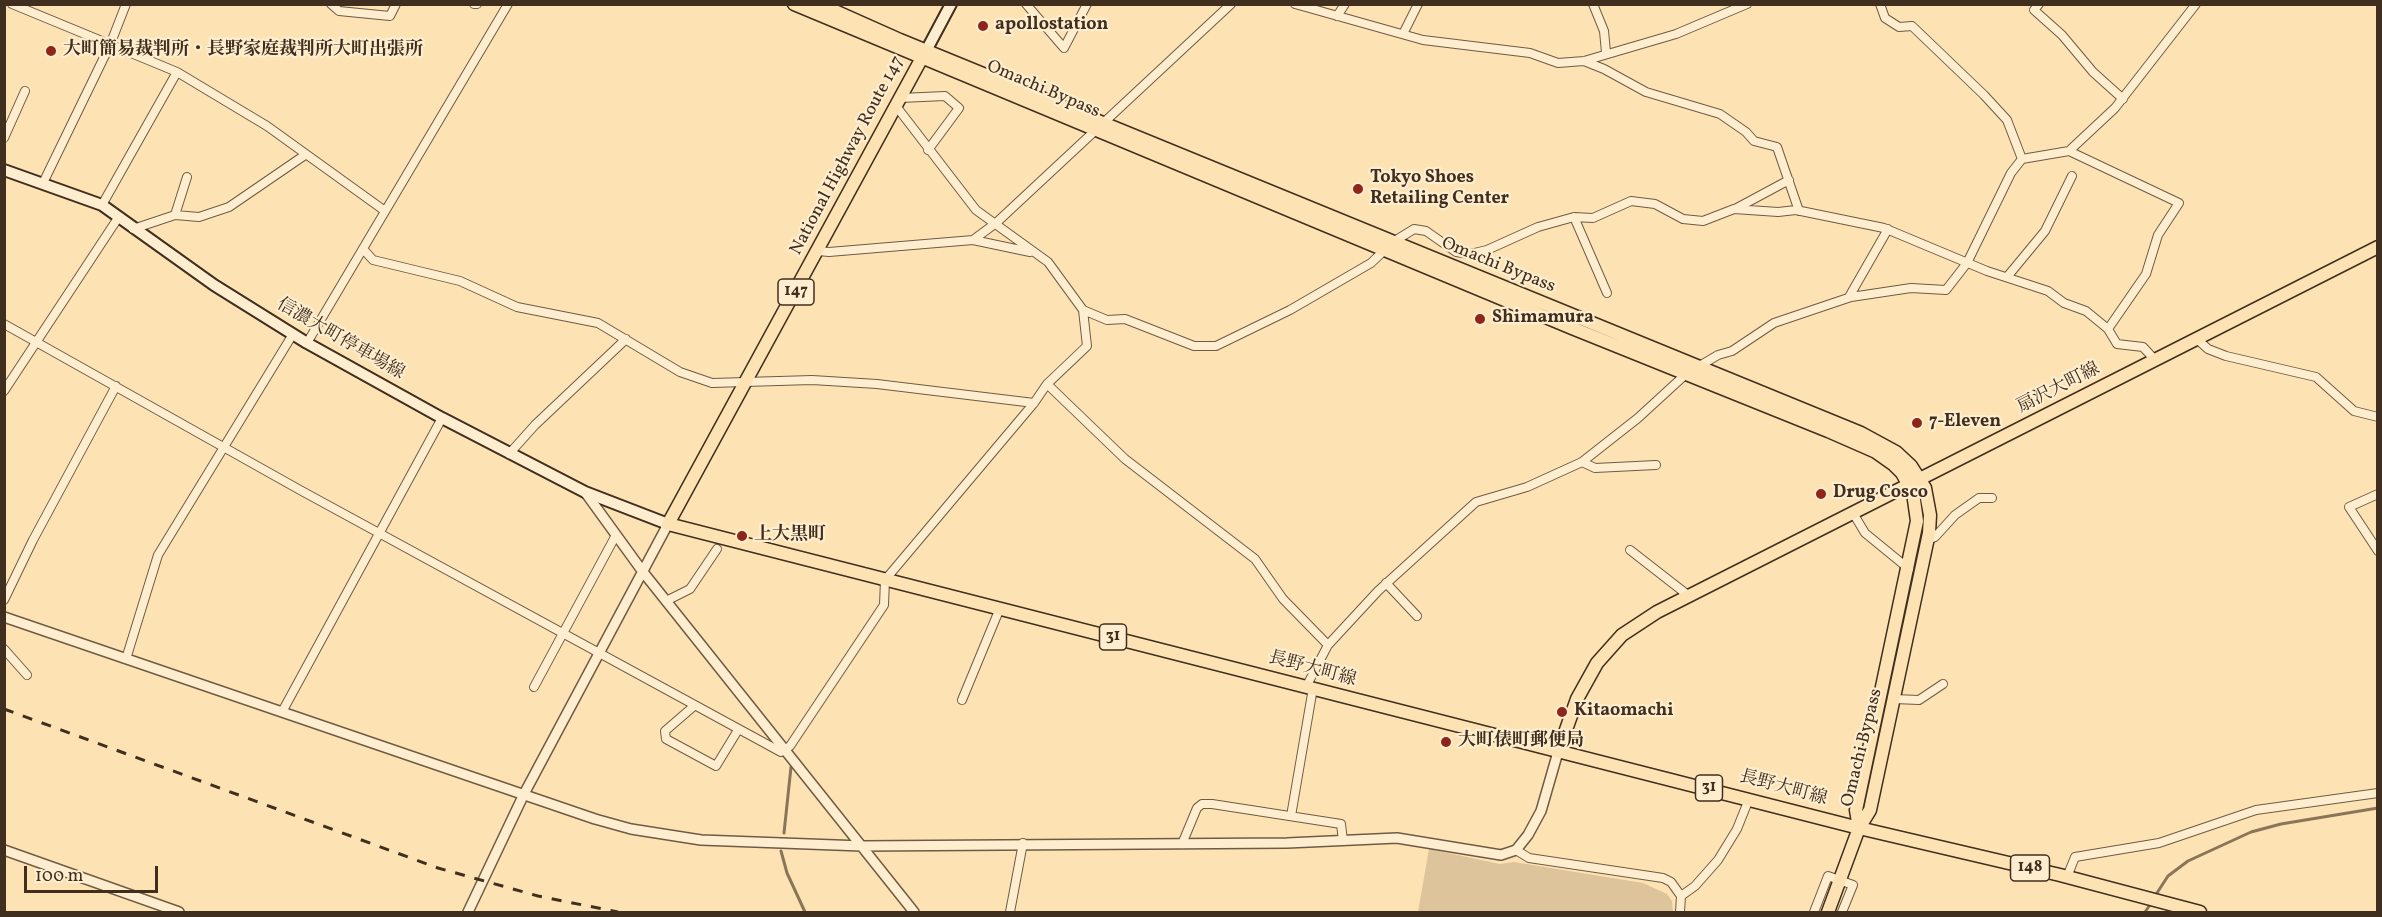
<!DOCTYPE html>
<html>
<head>
<meta charset="utf-8">
<style>
  body { margin:0 }
  #map { position:relative; width:2382px; height:917px; overflow:hidden; background:#fde3b4; font-family:Vollkorn,serif }
  canvas { display:block }
  .frame { position:absolute; inset:0; border:6px solid #402e1f; pointer-events:none }
  .scale { position:absolute; left:24px; top:866px; width:134px; height:27px; box-sizing:border-box; border:3px solid #402e1f; border-top:0; padding-left:8px; font-size:18px; line-height:21px; white-space:nowrap; color:#402e1f; -webkit-text-stroke:4px #feedce; paint-order:stroke }
</style>
</head>
<body>
<div id="map">
<canvas width="2382" height="917"></canvas>
<div class="frame"></div>
<div class="scale">100 m</div>
</div>
<script>
const ctx = document.querySelector('canvas').getContext('2d');
ctx.lineJoin = 'round';
function fill(path, color) { ctx.fillStyle = color; ctx.fill(path, 'evenodd'); }
const poly = rows => new Path2D(rows.map(r => 'M' + r).join(''));
function stroke(path, color, width, dash) { ctx.strokeStyle = color; ctx.lineWidth = width; ctx.lineCap = dash ? 'butt' : 'round'; ctx.setLineDash(dash || []); ctx.stroke(path); }
function label(font, color, halo, rows, align = 'center') {
  ctx.font = font + ' Vollkorn,"Noto Serif JP",serif'; ctx.lineWidth = 4.5; ctx.setLineDash([]); ctx.textBaseline = 'middle'; ctx.strokeStyle = halo; ctx.fillStyle = color; for (const [text, x, y, turn = 0] of rows) {
    ctx.save(); ctx.translate(x, y); ctx.rotate((+turn || 0) * Math.PI / 180); ctx.textAlign = isNaN(turn) ? turn : align; if (halo) ctx.strokeText(text, 0, 0); ctx.fillText(text, 0, 0); ctx.restore();
  }
}
const green = poly([
  [1429,849,1500,864,1514,862,1643,883,1667,894,1672,901,1673,912,1418,912]
]);
const stream = poly([
  [784,833,791,767],
  [781,851,787,873,805,912],
  [2155,896,2168,876,2188,861,2251,832,2281,824,2378,808],
  [2145,912,2152,902]
]);
const minor = poly([
  [12,4,177,72,267,126,385,211],
  [331,4,339,11,390,16,396,4],
  [474,4,477,4],
  [1026,4,1064,48,1087,4],
  [1295,4,1423,40,1530,53,1558,63,1584,61,1676,34,1747,4],
  [1593,4,1604,31,1606,52],
  [1880,4,1885,18,1899,27,1912,26,1984,95,2007,120,2022,159],
  [2039,4,2034,10,2062,35,2093,72,2123,99],
  [1337,16,1345,4],
  [1403,34,1418,4],
  [1584,61,1604,69,1646,92,1720,114,1746,132,1754,141,1777,147,1799,211],
  [900,98,945,96,959,108,928,150],
  [896,106,976,210,1048,262,1083,310,1107,320,1125,319,1194,346,1216,346,1290,310,1371,263,1393,242,1414,229,1426,231,1456,252,1470,254,1487,250,1538,227,1574,217,1593,218,1631,201,1655,204,1683,219,1703,221,1734,209,1778,212,1796,210,1884,228,1987,271,2048,291,2064,303,2086,311,2108,329,2117,344,2143,347,2155,360],
  [4,138,25,91],
  [2069,151,2179,203,2158,235,2146,274,2108,329],
  [43,183,110,45,126,4],
  [102,205,177,72],
  [1735,209,1789,180],
  [175,215,187,177],
  [1574,217,1607,293],
  [133,229,175,215,199,217,229,207,305,155],
  [973,240,996,223,1231,4],
  [364,250,373,260,460,281,517,307,598,323,680,372,712,383,812,380,877,384,1034,403],
  [818,251,829,252,973,240,1030,252],
  [2007,277,2045,231,2072,176],
  [1849,297,1888,229],
  [4,324,300,490,781,752,790,746,884,605,885,580,1034,403,1047,384,1087,346,1083,310],
  [2197,339,2208,349,2226,356,2316,377,2354,411,2378,417],
  [307,343,508,4],
  [1047,384,1125,459,1255,559,1283,599,1328,645],
  [4,391,118,218],
  [509,454,535,425,626,339],
  [1582,462,1595,468,1656,465],
  [2378,494,2349,507,2378,551],
  [1853,513,1865,533,1909,569],
  [1927,540,1935,537,1955,515,1979,498,1992,498],
  [1630,550,1689,596],
  [1386,583,1417,616],
  [4,600,33,540,116,386],
  [666,601,690,589,717,549],
  [4,649,27,675],
  [126,659,158,555,293,334],
  [534,687,616,535],
  [1306,687,1328,645,1378,591,1476,502,1527,487,1582,462,1638,418,1686,374,1718,355,1732,351,1774,323,1851,297,1911,288,1946,290,1967,263,2011,173,2022,159,2069,151,2115,108,2196,4],
  [1894,699,1919,700,1943,684],
  [962,700,1000,608],
  [694,706,665,731,666,739,716,766,738,730],
  [282,712,442,418],
  [1291,816,1313,688],
  [1182,844,1197,808,1202,804,1212,804,1341,824,1343,841],
  [1516,850,1529,858,1663,878,1671,882,1681,896,1680,912],
  [2067,877,2075,857,2159,843,2256,810,2378,793],
  [1681,896,1695,886,1718,860,1737,829,1749,799],
  [1010,912,1023,843],
  [1814,912,1828,876,1853,885,1842,912]
]);
const tertiary = poly([
  [585,492,643,572,914,912],
  [4,617,595,819,631,829,701,840,862,846,1287,843,1397,838,1501,855,1516,850,1528,835,1541,811,1558,752],
  [4,850,179,912],
  [468,912,524,794,668,524]
]);
const secondary = poly([
  [926,51,951,4],
  [4,170,102,205,214,285,307,343,442,418,585,492,668,524]
]);
const primary = poly([
  [668,524,1859,828,1828,912],
  [1558,752,1577,699,1597,663,1622,635,1657,612,2378,247]
]);
const trunk = poly([
  [794,4,1572,328,1828,431,1876,452,1893,464,1902,473,1913,493,1917,521,1856,810,1859,828],
  [819,4,900,40,1861,433,1896,452,1911,466,1925,488,1930,515,1929,533,1870,810,1859,828],
  [668,524,924,54],
  [1859,828,2060,875,2200,912]
]);
const rail = poly([
  [4,709,438,868,538,896,618,912]
]);
const markers = [
  [983,26,6,"#8f2418"],
  [51,51,6,"#8f2418"],
  [1358,189,6,"#8f2418"],
  [1480,319,6,"#8f2418"],
  [1917,423,6,"#8f2418"],
  [1821,494,6,"#8f2418"],
  [742,536,6,"#8f2418"],
  [1562,712,6,"#8f2418"],
  [1446,742,6,"#8f2418"]
];
const shields = [
  [796,292,36],
  [1113,637,27],
  [1709,788,27],
  [2030,868,39]
];
const shieldNames = [
  ["147",796,292],
  ["31",1113,637],
  ["31",1709,788],
  ["148",2030,868]
];
const poiNames = [
  ["apollostation",995,26],
  ["大町簡易裁判所・長野家庭裁判所大町出張所",63,51],
  ["Tokyo Shoes",1370,179],
  ["Retailing Center",1370,200],
  ["Shimamura",1492,319],
  ["7-Eleven",1929,423],
  ["Drug Cosco",1833,494],
  ["上大黒町",754,536],
  ["Kitaomachi",1574,712],
  ["大町俵町郵便局",1458,742]
];
const streetNames = [
  ["Omachi Bypass",1043,90,23],
  ["National Highway Route 147",848,156,-62],
  ["Omachi Bypass",1498,266,22],
  ["信濃大町停車場線",340,340,30],
  ["扇沢大町線",2059,389,-27],
  ["長野大町線",1312,670,15],
  ["Omachi Bypass",1863,748,-76],
  ["長野大町線",1783,789,15]
];
fill(green, '#ddc49b');
stroke(stream, '#8b755a', 3);
stroke(minor, '#6f5b44', 10);
stroke(tertiary, '#6f5b44', 12);
stroke(secondary, '#402e1f', 14);
stroke(primary, '#402e1f', 15);
stroke(trunk, '#402e1f', 15);
stroke(minor, '#feedce', 8);
stroke(tertiary, '#feedce', 9);
stroke(secondary, '#feedce', 10);
stroke(primary, '#fde3b4', 12);
stroke(trunk, '#fde3b4', 12);
stroke(rail, '#402e1f', 3, [10, 10]);
for (const [x, y, r, color] of markers) { const dot = new Path2D(); dot.arc(x, y, r, 0, 2 * Math.PI); ctx.fillStyle = color; ctx.fill(dot); stroke(dot, '#feedce', 2); }
for (const [x, y, w] of shields) { const box = new Path2D(); box.roundRect(x - w / 2, y - 13, w, 26, 4.5); ctx.fillStyle = '#feedce'; ctx.fill(box); stroke(box, '#402e1f', 1.5); }
label('bold 16px', '#402e1f', null, shieldNames);
label('bold 18px', '#402e1f', '#feedce', poiNames, 'left');
label('18px', '#402e1f', '#feedce', streetNames);
</script>
</body>
</html>
